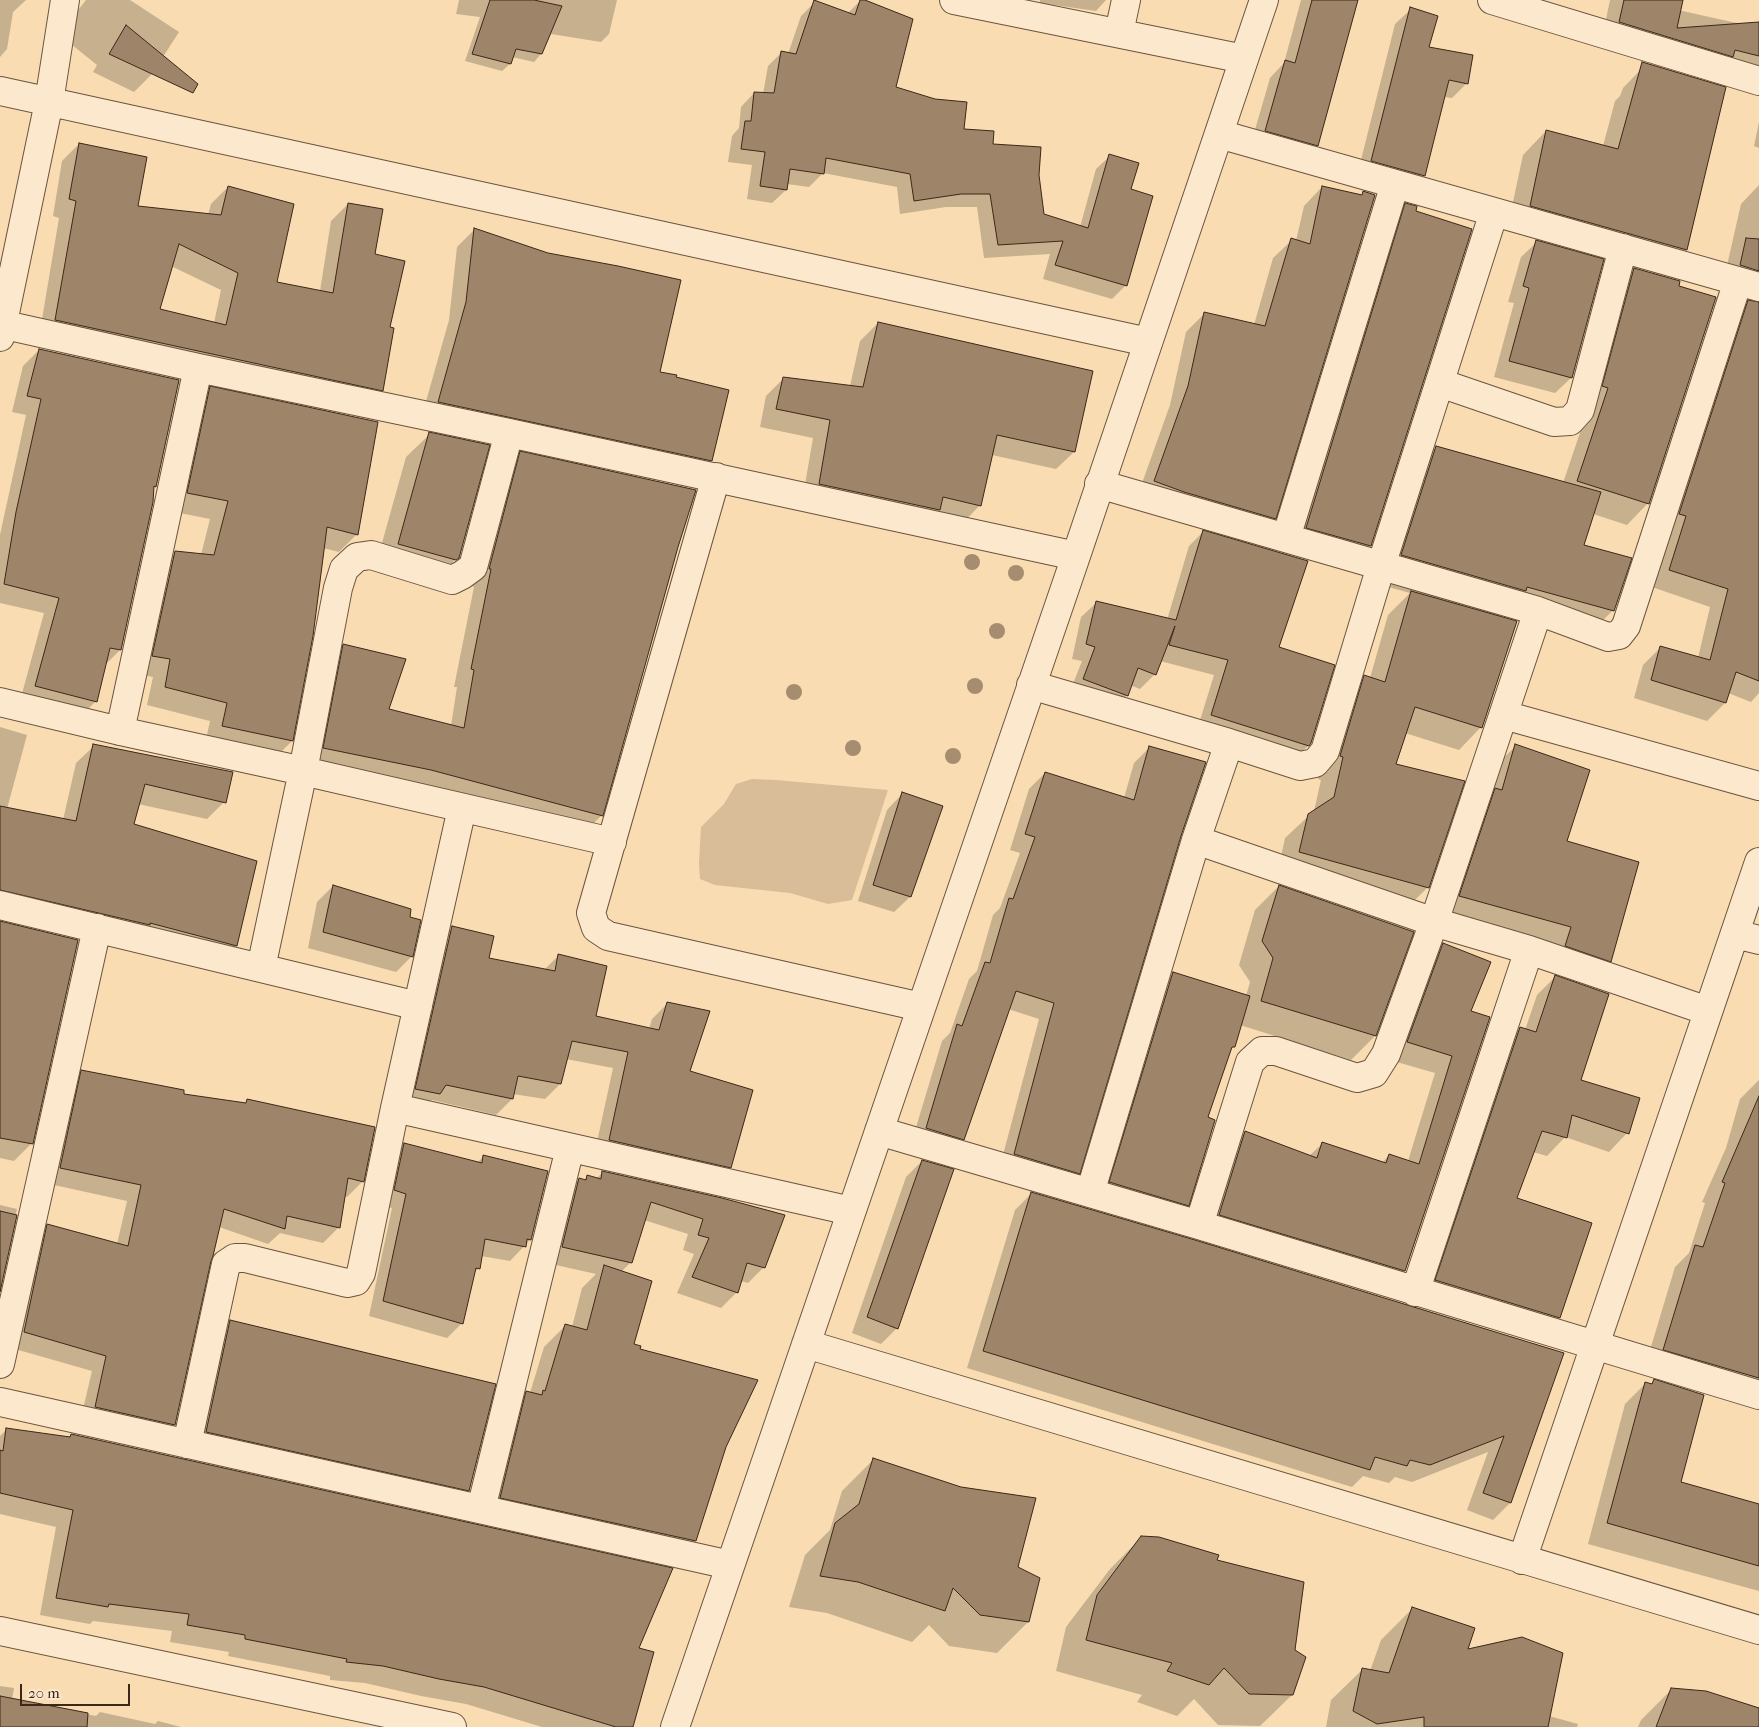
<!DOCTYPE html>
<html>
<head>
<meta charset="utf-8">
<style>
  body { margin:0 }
  #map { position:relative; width:1759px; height:1727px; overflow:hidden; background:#f9dcb2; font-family:"IM FELL French Canon",serif }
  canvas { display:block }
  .scale { position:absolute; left:20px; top:1684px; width:110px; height:22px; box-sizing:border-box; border:2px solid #3c2719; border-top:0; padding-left:6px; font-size:15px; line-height:18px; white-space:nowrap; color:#3c2719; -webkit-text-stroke:4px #fbe8cd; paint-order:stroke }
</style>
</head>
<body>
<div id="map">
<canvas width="1759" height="1727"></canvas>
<div class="scale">20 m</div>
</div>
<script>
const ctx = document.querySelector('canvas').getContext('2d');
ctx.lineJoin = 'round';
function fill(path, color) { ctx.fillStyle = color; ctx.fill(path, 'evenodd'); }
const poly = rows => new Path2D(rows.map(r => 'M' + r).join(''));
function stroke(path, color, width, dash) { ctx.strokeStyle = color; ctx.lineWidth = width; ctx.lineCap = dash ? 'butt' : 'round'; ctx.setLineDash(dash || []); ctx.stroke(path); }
const green = poly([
  [752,779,776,780,888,790,852,900,828,904,790,893,715,885,700,879,699,863,701,827,724,804,736,784]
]);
const shadow = poly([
  [0,0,26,0,13,12,7,49,0,57],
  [86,0,130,0,179,32,152,74,134,92,93,72,97,65,61,36,62,31],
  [459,0,617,0,609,34,601,42,551,34,541,54,534,62,512,57,510,64,502,71,465,61,480,17,456,14],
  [861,0,894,87,1038,175,1043,215,1080,227,1096,169,1110,156,1130,190,1126,285,1112,299,1043,279,1050,254,984,258,977,207,946,207,900,214,897,187,823,173,809,187,787,184,786,190,772,203,747,199,752,165,728,162,732,136,739,128,741,107,754,93,763,94,768,66,781,53,788,54,801,16,815,2,847,14],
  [1040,0,1106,0,1096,11,1040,3],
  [1301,0,1356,0,1317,145,1301,161,1250,147,1270,78,1284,63],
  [1610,0,1670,0,1669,8,1759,28,1759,78,1603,34],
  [1411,9,1427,48,1467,83,1452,98,1444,97,1424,175,1408,191,1357,176,1395,24],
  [1646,64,1725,88,1686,250,1662,274,1507,230,1523,155,1546,131,1603,146,1615,101,1620,96,1623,88],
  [1759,122,1759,148,1754,146],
  [79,144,136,207,208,215,211,204,228,187,276,283,320,291,331,221,348,204,374,254,388,327,382,390,365,407,39,337,59,218,53,216,62,161],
  [171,266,221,290,214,323,159,310],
  [1759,185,1759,693,1751,702,1728,693,1725,703,1707,721,1634,698,1643,665,1661,647,1698,658,1710,607,1652,587,1731,320,1749,301,1757,302,1752,294,1723,283,1741,204],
  [1322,187,1361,196,1364,193,1274,518,1256,537,1136,500,1170,405,1186,332,1204,314,1254,325,1273,258,1292,240,1296,241,1304,206],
  [1406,204,1414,212,1471,229,1370,546,1354,562,1291,543,1390,220],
  [474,230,658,372,711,461,694,478,421,419,449,320,457,247],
  [1537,242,1571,378,1555,393,1494,377,1514,303,1508,302,1521,257],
  [1634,269,1648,503,1627,525,1593,514,1583,546,1613,610,1586,638,1501,614,1498,617,1481,727,1459,750,1405,733,1395,765,1428,887,1405,910,1277,875,1285,838,1314,811,1321,780,1318,779,1342,699,1365,676,1370,678,1388,615,1410,593,1374,583,1408,475,1436,447,1563,483,1588,409,1613,290],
  [878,323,1074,452,1056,469,992,455,980,505,963,523,802,502,813,438,760,427,766,396,784,378,850,386,860,341],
  [39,350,155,486,153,489,120,650,105,665,96,701,80,717,20,701,44,613,0,603,0,535,26,415,12,412,23,366],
  [210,388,357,534,339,552,323,548,292,741,274,759,205,744,210,721,147,705,153,677,135,674,157,570,175,552,201,555,210,519,170,511,192,406],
  [430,434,458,557,434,581,375,568,406,457],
  [521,453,677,546,602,815,584,833,306,765,326,663,344,645,387,710,451,726,457,687,454,687,474,587,472,586,503,470],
  [1203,532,1277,648,1308,746,1293,760,1197,730,1214,675,1160,661,1155,674,1140,689,1130,685,1127,695,1112,710,1069,694,1082,661,1072,659,1081,617,1096,603,1167,620,1189,546],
  [0,727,27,735,7,809,63,820,76,763,94,746,224,802,207,819,138,804,133,824,236,946,218,963,0,910],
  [1516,746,1565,842,1610,961,1589,982,1439,917,1494,767],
  [1150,747,1180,835,1078,1173,1063,1189,999,1170,1039,1019,1008,1009,963,1139,947,1155,911,1144,942,1041,950,1033,969,979,977,971,993,915,1000,908,1020,853,1010,850,1029,789,1045,773,1124,798,1134,763],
  [902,794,942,807,910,897,894,912,858,901,887,810],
  [333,886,408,918,412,956,396,972,308,948,317,902],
  [1279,886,1412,932,1375,1036,1351,1060,1240,1025,1233,1047,1229,1051,1206,1118,1188,1205,1168,1224,1091,1202,1154,993,1173,973,1246,996,1250,982,1239,965,1255,910],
  [0,922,32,1143,14,1161,0,1158],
  [452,928,488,959,544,970,559,955,595,1017,649,1029,652,1019,668,1003,688,1072,730,1167,714,1183,594,1156,613,1068,566,1059,560,1084,545,1099,513,1094,512,1099,496,1115,432,1100,423,1109,400,1104,436,943],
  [1443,944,1469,1012,1404,1271,1387,1288,1202,1232,1228,1150,1245,1132,1309,1156,1322,1144,1382,1163,1389,1155,1408,1161,1435,1073,1390,1060,1426,962],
  [1555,977,1579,1080,1627,1133,1609,1152,1565,1137,1547,1156,1533,1152,1515,1198,1559,1318,1540,1336,1418,1299,1502,1046,1520,1028,1525,1030,1537,995],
  [82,1072,183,1096,244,1104,248,1100,363,1181,347,1197,344,1196,339,1227,323,1243,280,1233,268,1244,219,1227,210,1260,174,1424,158,1440,80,1422,92,1371,8,1347,32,1240,48,1225,117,1244,127,1201,45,1183,66,1087],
  [1759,1080,1759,1404,1644,1370,1675,1267,1689,1253,1705,1203,1702,1202,1726,1148,1740,1099],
  [404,1144,477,1163,484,1156,530,1240,510,1261,481,1256,479,1268,473,1273,462,1323,447,1338,369,1316,392,1208,380,1205,389,1159],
  [922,1161,897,1328,881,1344,852,1333,906,1177],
  [603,1172,722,1199,764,1267,748,1283,741,1281,737,1292,721,1308,677,1293,694,1254,683,1250,688,1234,644,1220,631,1262,621,1272,632,1345,638,1350,695,1541,673,1563,479,1519,505,1414,527,1392,530,1393,544,1347,566,1325,572,1327,582,1288,596,1274,547,1263,563,1195,579,1179,583,1181,587,1177,596,1179],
  [1032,1193,1562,1354,1510,1503,1493,1520,1467,1510,1488,1452,1412,1482,1395,1477,1389,1483,1363,1476,1352,1487,967,1368,1015,1210],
  [0,1205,17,1209,0,1286],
  [230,1321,468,1490,444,1514,183,1455,207,1345],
  [1654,1381,1680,1483,1759,1505,1759,1591,1588,1544,1625,1404,1646,1383,1650,1385],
  [7,1429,68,1438,71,1435,637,1648,632,1727,542,1727,466,1704,421,1696,365,1683,330,1680,330,1676,228,1656,229,1652,170,1642,172,1631,93,1621,90,1624,40,1615,56,1527,0,1514,0,1436],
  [873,1460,1016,1568,1028,1622,997,1653,949,1646,929,1625,912,1642,827,1613,789,1607,805,1555,830,1530,842,1491],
  [1141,1538,1294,1650,1292,1695,1260,1726,1218,1725,1194,1699,1177,1716,1137,1702,1142,1695,1056,1671,1066,1627,1110,1569],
  [1412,1609,1549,1716,1578,1724,1577,1727,1326,1727,1331,1700,1363,1669,1370,1671,1381,1640],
  [0,1686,14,1688,12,1699,96,1716,100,1712,155,1724,158,1721,181,1727,0,1727],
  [1672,1689,1759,1709,1759,1727,1638,1727,1641,1720]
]);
const building = poly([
  [490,0,534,0,562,6,542,54,516,49,511,64,472,54,490,0],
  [814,0,855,15,860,0,865,0,913,19,896,87,935,99,967,102,964,129,994,131,993,144,1041,147,1039,175,1044,214,1088,228,1109,154,1139,163,1131,189,1153,196,1127,286,1055,265,1063,241,998,245,990,194,961,194,914,201,910,174,826,158,824,174,790,169,787,190,760,186,765,152,741,149,745,121,751,121,754,92,774,93,781,51,796,54,814,0],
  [1312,0,1358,0,1318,146,1265,131,1285,60,1295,63,1312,0],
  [1624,0,1683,0,1677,28,1759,22,1759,56,1735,50,1733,57,1619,22,1624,0],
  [1410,7,1438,16,1429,47,1473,55,1468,84,1449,80,1425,176,1371,161,1410,7],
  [126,25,198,84,193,93,109,54,126,25],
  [1642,62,1726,87,1687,250,1530,206,1546,130,1618,149,1642,62],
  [79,143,147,157,138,206,221,215,228,186,294,204,277,282,333,293,348,203,383,209,375,254,405,261,390,327,394,328,383,391,55,320,76,201,69,199,79,143],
  [179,244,238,273,226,325,160,309,179,244],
  [1322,186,1362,195,1363,191,1375,195,1276,519,1184,492,1154,481,1188,386,1204,312,1265,326,1291,238,1310,244,1322,186],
  [1405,203,1417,206,1416,211,1472,229,1371,546,1306,528,1405,203],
  [474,228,548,253,618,266,681,280,660,372,677,375,676,377,729,390,712,461,438,402,466,302,474,228],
  [1746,238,1759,239,1759,271,1740,265,1746,238],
  [1536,240,1604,259,1572,378,1509,361,1529,288,1523,286,1536,240],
  [1634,268,1680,281,1679,286,1716,297,1649,504,1577,481,1608,388,1602,386,1634,268],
  [1748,300,1759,302,1759,681,1736,672,1726,703,1651,680,1660,646,1710,660,1728,589,1669,570,1686,516,1679,514,1748,300],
  [878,322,1093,371,1075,452,997,435,981,506,943,497,940,510,819,484,830,420,776,409,783,377,863,387,878,322],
  [39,349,179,380,156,487,154,486,153,502,121,650,110,648,97,702,35,686,59,598,4,584,16,512,41,399,27,396,39,349],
  [210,386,378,422,358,535,327,527,313,636,293,741,222,726,227,703,165,687,170,659,152,656,175,551,214,555,228,501,187,493,210,386],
  [429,432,490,445,459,558,456,560,398,544,429,432],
  [1436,446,1601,492,1584,545,1632,558,1614,611,1527,587,1526,591,1401,555,1436,446],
  [520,451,696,490,678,547,603,816,431,770,323,748,343,644,406,659,389,709,464,728,474,670,471,669,491,569,489,569,520,451],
  [1203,530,1308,561,1279,647,1335,665,1311,743,1309,746,1211,715,1228,660,1169,645,1175,626,1156,675,1138,668,1128,696,1083,679,1095,647,1086,644,1096,601,1176,620,1203,530],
  [1411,591,1517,621,1482,728,1415,707,1396,764,1465,781,1429,888,1299,852,1308,814,1334,797,1343,757,1340,756,1364,675,1385,682,1411,591],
  [93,744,233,772,226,803,145,784,134,824,257,861,237,946,150,923,150,925,0,890,0,806,76,821,93,744],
  [1515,744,1590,770,1567,841,1639,862,1611,962,1565,946,1571,927,1459,896,1495,788,1502,790,1515,744],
  [1149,746,1206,762,1181,836,1080,1174,1014,1154,1054,1003,1016,991,964,1140,926,1128,957,1024,962,1026,985,962,990,963,1009,898,1013,899,1035,837,1025,834,1045,772,1134,800,1149,746],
  [902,792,943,806,911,897,873,885,902,792],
  [333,885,411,909,410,917,421,920,413,957,323,932,333,885],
  [1279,885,1414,932,1376,1036,1261,1001,1273,958,1262,941,1279,885],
  [0,921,78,940,33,1144,0,1138,0,921],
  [452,926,494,936,489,958,555,971,558,954,607,966,596,1016,659,1030,667,1002,710,1011,690,1071,753,1090,731,1168,609,1140,628,1052,572,1041,561,1084,518,1076,513,1099,446,1085,440,1094,415,1089,452,926],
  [1443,943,1491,962,1471,1011,1490,1017,1405,1271,1219,1215,1245,1131,1317,1158,1322,1142,1386,1163,1389,1154,1419,1164,1452,1056,1407,1042,1443,943],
  [1173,972,1250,996,1235,1047,1232,1047,1208,1117,1215,1120,1189,1206,1109,1182,1173,972],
  [1555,975,1609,994,1581,1080,1640,1098,1629,1134,1572,1115,1567,1138,1542,1131,1517,1198,1592,1223,1560,1318,1435,1280,1520,1027,1536,1032,1555,975],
  [81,1070,184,1090,184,1094,246,1103,247,1099,375,1127,364,1182,348,1178,340,1228,287,1216,285,1229,224,1209,213,1256,211,1261,175,1425,95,1407,106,1356,24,1332,47,1224,128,1246,141,1185,60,1168,81,1070],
  [1759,1096,1759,1378,1663,1350,1695,1245,1703,1247,1725,1183,1722,1182,1759,1096],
  [404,1143,482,1163,483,1155,548,1171,531,1240,527,1239,526,1247,485,1239,480,1269,476,1268,463,1324,383,1301,406,1194,394,1190,404,1143],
  [922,1160,954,1169,898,1329,867,1317,922,1160],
  [602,1171,722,1198,785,1215,765,1268,747,1263,738,1293,692,1277,709,1238,698,1235,703,1219,651,1202,632,1263,562,1247,579,1178,586,1180,587,1175,601,1179,602,1171],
  [1031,1192,1195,1240,1564,1353,1511,1503,1483,1493,1504,1436,1430,1465,1410,1460,1407,1466,1375,1457,1370,1470,983,1351,1031,1192],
  [0,1211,17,1215,0,1292,0,1211],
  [604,1265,652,1281,634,1344,641,1346,640,1349,758,1380,726,1447,696,1541,500,1498,526,1391,542,1395,543,1390,545,1391,565,1324,587,1330,604,1265],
  [230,1320,496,1384,469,1491,206,1432,230,1320],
  [1654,1379,1704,1395,1681,1482,1759,1504,1759,1566,1607,1523,1645,1382,1652,1384,1654,1379],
  [6,1428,70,1437,71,1434,673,1568,639,1648,654,1652,633,1727,616,1727,484,1687,439,1679,383,1666,346,1662,347,1659,245,1639,245,1635,187,1625,189,1614,109,1604,108,1607,56,1598,73,1510,0,1493,0,1450,3,1451,6,1428],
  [873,1458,961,1487,1036,1498,1018,1567,1040,1578,1029,1622,980,1615,953,1588,945,1611,858,1582,820,1576,835,1523,859,1504,873,1458],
  [1141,1536,1159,1537,1219,1555,1217,1560,1304,1582,1295,1650,1306,1657,1293,1695,1249,1694,1224,1668,1209,1685,1167,1671,1172,1663,1086,1640,1097,1595,1141,1536],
  [1412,1607,1475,1628,1468,1649,1522,1637,1563,1653,1548,1727,1424,1727,1424,1717,1377,1724,1353,1711,1362,1668,1389,1673,1412,1607],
  [1671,1688,1706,1691,1759,1708,1759,1727,1656,1727,1671,1688],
  [0,1696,88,1713,87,1727,0,1727,0,1696]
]);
const minor = poly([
  [954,0,1244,59],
  [1492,0,1759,81],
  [1119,33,1126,0],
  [0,91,1148,342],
  [1219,134,1759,287],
  [0,324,198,368,509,433,1076,556],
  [0,337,49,102,65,0],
  [1440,383,1554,422,1570,421,1580,410,1623,248],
  [716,477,591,913,596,928,608,936,921,1007],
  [1099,484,1538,611,1608,637,1619,635,1626,626,1738,281],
  [1286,538,1395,184],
  [1031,685,1229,743,1300,766,1315,763,1325,751,1381,566,1494,212],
  [0,702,120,731,303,771,612,842],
  [1504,715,1759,786],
  [120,731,198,368],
  [1196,840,1434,922,1529,950,1708,1011],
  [0,905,418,1006],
  [1735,934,1759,940],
  [261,968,303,771,338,588,344,569,357,557,371,555,452,580,462,575,473,567,509,433],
  [395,1108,851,1211],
  [879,1131,1199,1225,1759,1395],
  [1090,1193,1196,840,1229,743],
  [1199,1225,1250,1062,1262,1051,1276,1051,1357,1078,1374,1073,1386,1054,1434,922,1538,611],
  [1415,1292,1529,950],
  [806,1344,1759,1630],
  [0,1364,97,928],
  [0,1402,730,1565],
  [187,1444,226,1264,235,1258,245,1258,347,1283,356,1281,361,1273,395,1108,462,808],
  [481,1509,570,1148],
  [1522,1560,1759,862],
  [0,1631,452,1727],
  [675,1727,1076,556,1264,0]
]);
const trees = [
  [972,562],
  [1016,573],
  [997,631],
  [975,686],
  [794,692],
  [853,748],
  [953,756]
];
fill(green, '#d9bd98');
fill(shadow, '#0003');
fill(building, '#9e8569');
stroke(building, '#3c2719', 1);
stroke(minor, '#6b543f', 30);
stroke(minor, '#fbe8cd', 28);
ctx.fillStyle = '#a68d6f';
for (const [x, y] of trees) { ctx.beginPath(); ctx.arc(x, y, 8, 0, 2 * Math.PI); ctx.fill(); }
</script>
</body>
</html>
